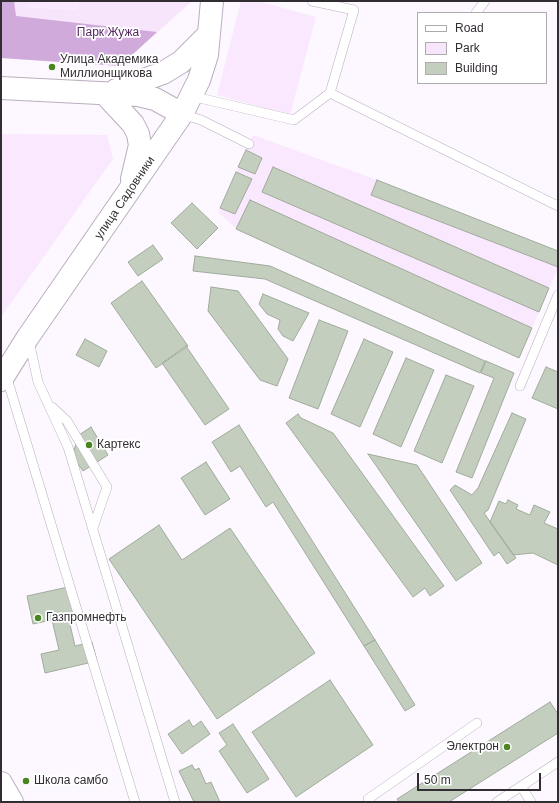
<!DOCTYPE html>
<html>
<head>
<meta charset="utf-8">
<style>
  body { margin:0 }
  #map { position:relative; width:559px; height:803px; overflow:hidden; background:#fdf8ff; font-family:Arial,sans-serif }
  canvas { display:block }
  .frame { position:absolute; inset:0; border:2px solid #322d33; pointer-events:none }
  .legend { position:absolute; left:417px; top:12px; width:130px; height:72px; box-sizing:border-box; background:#fff; border:1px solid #adabad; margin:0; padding:5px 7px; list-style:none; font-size:12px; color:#322d33 }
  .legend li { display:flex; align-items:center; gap:8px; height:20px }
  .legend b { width:20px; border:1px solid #adabad }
  .scale { position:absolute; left:417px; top:773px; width:124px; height:18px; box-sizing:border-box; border:2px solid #322d33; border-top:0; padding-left:5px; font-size:12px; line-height:14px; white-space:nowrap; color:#322d33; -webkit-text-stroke:3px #fff; paint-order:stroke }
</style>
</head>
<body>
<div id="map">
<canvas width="559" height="803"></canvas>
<div class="frame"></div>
<ul class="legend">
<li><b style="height:5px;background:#fff"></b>Road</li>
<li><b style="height:11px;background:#f7e5fc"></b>Park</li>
<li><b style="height:11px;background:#c3cebe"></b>Building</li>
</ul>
<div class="scale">50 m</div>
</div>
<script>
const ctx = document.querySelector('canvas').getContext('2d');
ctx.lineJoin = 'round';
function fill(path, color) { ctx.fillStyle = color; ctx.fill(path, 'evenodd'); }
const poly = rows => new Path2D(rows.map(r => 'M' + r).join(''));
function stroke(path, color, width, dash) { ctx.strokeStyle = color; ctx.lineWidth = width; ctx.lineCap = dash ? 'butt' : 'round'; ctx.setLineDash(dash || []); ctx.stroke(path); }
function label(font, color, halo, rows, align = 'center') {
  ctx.font = font + ' Arial,sans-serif'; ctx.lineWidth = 3.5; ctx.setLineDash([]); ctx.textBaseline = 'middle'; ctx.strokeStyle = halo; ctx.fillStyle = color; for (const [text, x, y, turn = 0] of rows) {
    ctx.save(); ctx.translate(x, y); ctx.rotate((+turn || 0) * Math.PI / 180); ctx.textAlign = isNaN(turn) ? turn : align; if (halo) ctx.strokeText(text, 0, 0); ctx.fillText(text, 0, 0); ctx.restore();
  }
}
const built = poly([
  [28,1,79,1,78,10,28,7],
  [241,1,258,1,316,17,290,115,217,95],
  [1,134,107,135,113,159,1,317],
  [253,135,377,180,558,251,558,268,519,358,236,229,218,212]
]);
const green = poly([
  [1,1,28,1,28,7,78,10,79,1,191,2,120,66,1,58]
]);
const forest = poly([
  [1,1,14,1,16,16,157,32,120,66,1,58]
]);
const building = poly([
  [246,150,262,158,255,174,238,167,246,150],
  [273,167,549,288,539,312,262,192,273,167],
  [236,172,252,179,235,214,220,208,236,172],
  [377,180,558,251,558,267,371,195,377,180],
  [250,200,532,328,519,358,236,229,250,200],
  [192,203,218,228,197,249,171,223,192,203],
  [153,245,163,259,138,276,128,262,153,245],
  [195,256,270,266,485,361,480,373,265,279,193,271,195,256],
  [142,281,188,346,156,368,111,303,142,281],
  [211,287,238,291,288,359,277,386,260,380,208,311,211,287],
  [263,294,309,313,293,341,283,336,278,329,280,320,267,314,259,304,263,294],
  [319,320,348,331,318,409,289,398,319,320],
  [85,339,107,351,99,367,76,355,85,339],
  [364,339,393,352,360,427,331,414,364,339],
  [186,346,229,409,205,425,162,363,186,346],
  [406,358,434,370,401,447,373,434,406,358],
  [486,361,514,373,472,478,456,472,494,378,481,373,486,361],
  [546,367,558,372,558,409,532,398,546,367],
  [446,375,474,386,442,463,414,451,446,375],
  [512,413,526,419,488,510,484,513,516,558,507,564,499,552,494,556,450,490,455,485,472,495,478,488,512,413],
  [298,414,301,418,333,433,444,586,430,596,425,588,413,597,286,423,298,414],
  [239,425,375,640,364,646,273,502,266,507,240,466,231,472,212,442,239,425],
  [91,427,108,455,83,471,72,456,79,435,91,427],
  [368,454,417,465,482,563,456,581,368,454],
  [206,462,230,499,205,515,181,478,206,462],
  [508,500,518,505,516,509,530,515,534,505,550,512,544,523,558,529,558,565,533,553,513,555,490,522,499,501,506,504,508,500],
  [159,525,182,560,230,528,315,653,217,719,109,559,159,525],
  [68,587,74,615,33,624,27,596,68,587],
  [68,616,75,646,92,642,97,661,45,673,41,654,59,650,52,620,68,616],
  [375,640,415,705,405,711,364,646,375,640],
  [330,680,373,745,296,797,252,732,330,680],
  [550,702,558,714,558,733,449,802,399,802,397,799,550,702],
  [189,720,193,727,201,721,210,734,182,754,168,734,189,720],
  [233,724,269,779,247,793,219,751,227,745,219,733,233,724],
  [192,765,195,770,199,768,206,784,211,782,220,802,194,802,179,771,192,765]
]);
const lane = poly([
  [476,13,485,1],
  [330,93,558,206],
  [191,96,294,120,330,93,354,10,312,1],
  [182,114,201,120,249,144],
  [29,341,38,382,68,447,175,802],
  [6,375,135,802],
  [520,386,558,295],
  [52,407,67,421,107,487,93,528],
  [521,786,531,802],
  [370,802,368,799,477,723],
  [497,802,558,762]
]);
const secondary = poly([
  [1,88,138,95,155,99,182,114],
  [116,90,163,73,181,62,209,34],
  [105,94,133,124,138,134,140,145,132,179],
  [1,380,28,337,182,114,199,80,207,55,212,1],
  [1,783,12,802]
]);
const markers = [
  [52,67,4,"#4b8521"],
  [89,445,4,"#4b8521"],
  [38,618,4,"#4b8521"],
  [507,747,4,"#4b8521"],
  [26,781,4,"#4b8521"]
];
const parkNames = [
  ["Парк Жужа",108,33]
];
const poiNames = [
  ["Улица Академика",60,60],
  ["Миллионщикова",60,74],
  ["Картекс",97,445],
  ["Газпромнефть",46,618],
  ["Электрон",499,747,"right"],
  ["Школа самбо",34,781]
];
const streetNames = [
  ["улица Садовники",125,198,-56]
];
fill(built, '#fae8fe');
fill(green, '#f7e5fc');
fill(forest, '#d0aada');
fill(building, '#c3cebe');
stroke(building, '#a0ab9b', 1);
stroke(lane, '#baaebe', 10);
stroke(secondary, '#baaebe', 24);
stroke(lane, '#fff', 9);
stroke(secondary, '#fff', 22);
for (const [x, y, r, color] of markers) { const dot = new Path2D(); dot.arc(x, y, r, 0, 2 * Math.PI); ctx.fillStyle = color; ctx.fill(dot); stroke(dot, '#fff', 1.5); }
label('12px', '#552761', '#fff', parkNames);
label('12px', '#322d33', '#fff', poiNames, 'left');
label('12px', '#322d33', '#fff', streetNames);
</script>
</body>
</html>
